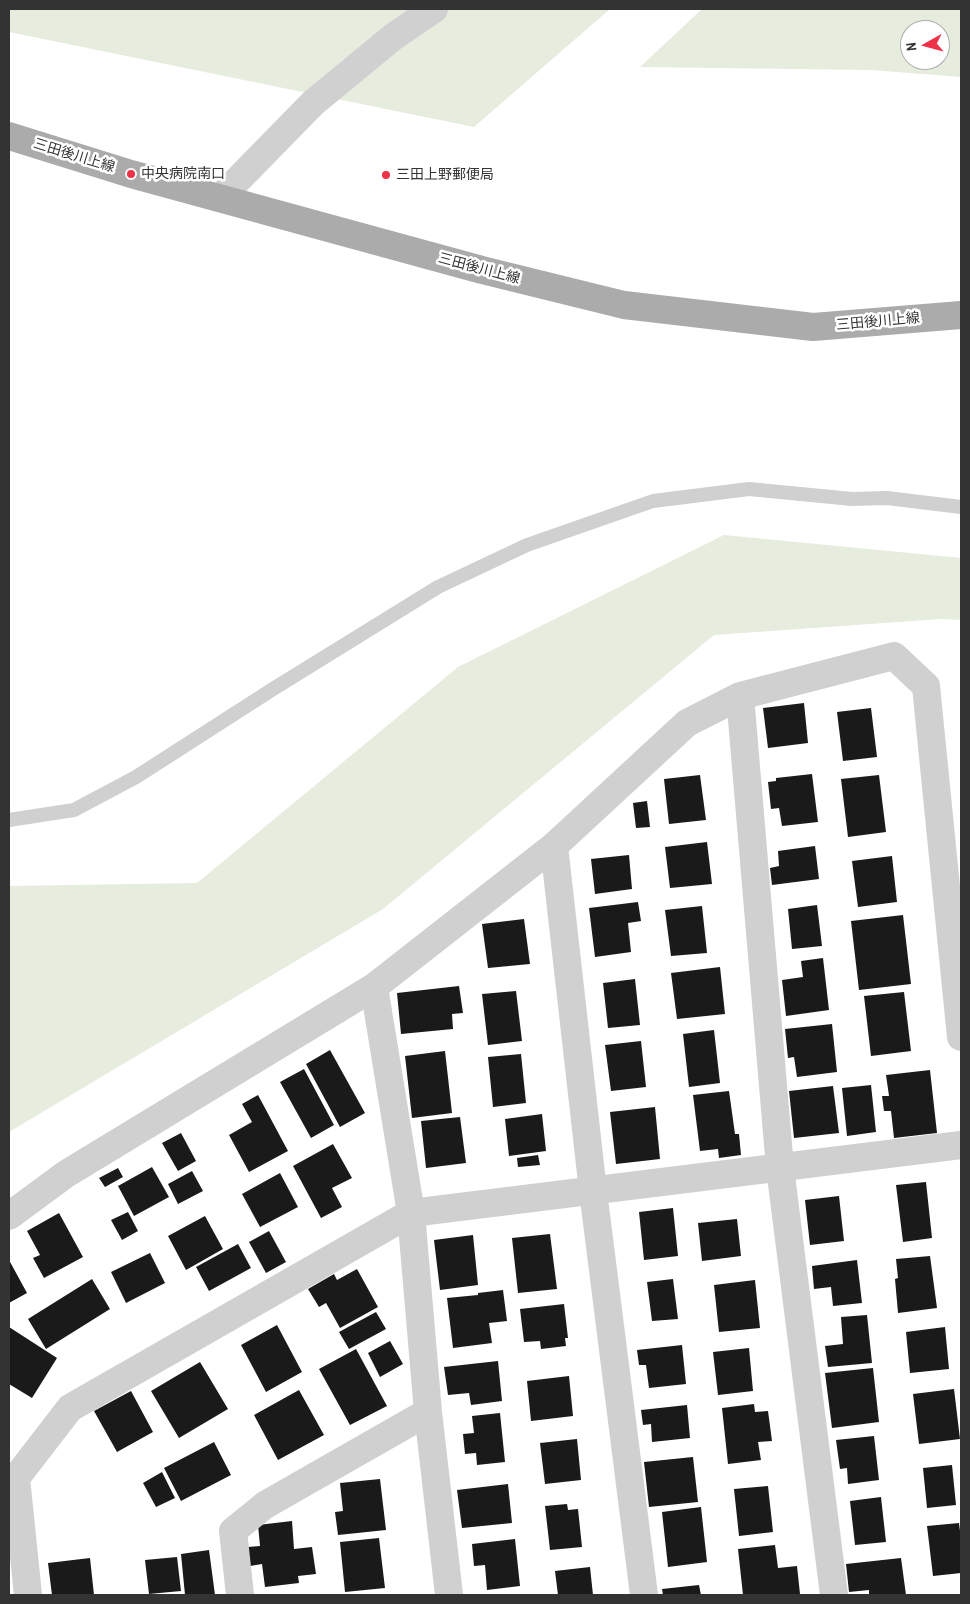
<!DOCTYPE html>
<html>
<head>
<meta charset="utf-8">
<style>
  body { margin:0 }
  #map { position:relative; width:970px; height:1604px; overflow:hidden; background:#fff; font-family:"Archivo Narrow",sans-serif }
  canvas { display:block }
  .frame { position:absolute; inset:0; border:10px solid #333; pointer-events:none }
  .north { position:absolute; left:900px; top:20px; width:50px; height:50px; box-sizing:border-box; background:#fff; border:1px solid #adadad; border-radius:50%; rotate:263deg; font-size:14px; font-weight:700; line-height:20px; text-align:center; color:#333 }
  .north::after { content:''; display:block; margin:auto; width:18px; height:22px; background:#ed3148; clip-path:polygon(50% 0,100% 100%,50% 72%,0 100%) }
</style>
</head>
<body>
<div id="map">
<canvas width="970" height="1604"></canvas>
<div class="frame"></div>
<div class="north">N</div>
</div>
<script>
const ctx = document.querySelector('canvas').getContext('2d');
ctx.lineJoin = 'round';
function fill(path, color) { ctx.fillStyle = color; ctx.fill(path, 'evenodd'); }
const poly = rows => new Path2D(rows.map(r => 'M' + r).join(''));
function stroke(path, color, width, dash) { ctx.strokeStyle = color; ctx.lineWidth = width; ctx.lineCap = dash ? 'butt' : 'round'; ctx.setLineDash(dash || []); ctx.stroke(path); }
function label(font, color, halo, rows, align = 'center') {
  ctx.font = font + ' "Archivo Narrow","Noto Sans JP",sans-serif'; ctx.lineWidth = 5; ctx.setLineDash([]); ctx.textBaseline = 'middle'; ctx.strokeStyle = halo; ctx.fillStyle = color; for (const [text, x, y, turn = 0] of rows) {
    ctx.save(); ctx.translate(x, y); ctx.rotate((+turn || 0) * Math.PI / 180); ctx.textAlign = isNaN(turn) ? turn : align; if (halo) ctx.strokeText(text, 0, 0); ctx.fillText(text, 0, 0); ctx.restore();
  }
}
const green = poly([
  [9,9,610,9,474,127,9,32],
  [702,9,961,9,961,77,871,70,640,67],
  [910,30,940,30,940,60,910,60],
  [724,535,961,558,961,620,941,619,714,635,383,909,9,1132,9,886,197,883,458,667]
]);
const building = poly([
  [804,703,808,743,768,748,763,708],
  [871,708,877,757,843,761,837,712],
  [812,774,818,822,782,826,779,808,771,809,768,782,776,781,776,778],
  [700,775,706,820,669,824,664,779],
  [879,775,886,832,848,837,841,779],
  [647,801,650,827,636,828,633,803],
  [707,842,712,884,670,888,665,847],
  [815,846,819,879,772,885,770,868,779,866,778,851],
  [629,855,632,889,595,894,591,859],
  [892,856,897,902,858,907,852,861],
  [638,902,641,921,628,923,631,952,595,957,589,908],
  [817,905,822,946,792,949,788,909],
  [702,906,707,953,671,956,665,910],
  [903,915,911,984,859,990,851,921],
  [524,919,530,964,488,968,482,924],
  [823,958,829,1010,786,1016,782,980,803,977,801,961],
  [720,967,725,1014,677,1019,671,973],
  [635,979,640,1025,608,1028,603,983],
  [459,986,463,1013,452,1014,453,1029,401,1034,397,993],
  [516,991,522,1041,488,1045,482,994],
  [904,992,911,1051,871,1056,864,996],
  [832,1024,837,1072,797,1077,794,1057,788,1058,785,1029],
  [714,1030,720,1083,689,1087,683,1034],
  [641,1041,646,1087,611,1091,605,1045],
  [330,1050,365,1113,340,1127,306,1064],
  [445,1051,452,1113,412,1118,405,1056],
  [521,1054,526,1103,493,1107,488,1057],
  [304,1069,334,1125,311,1138,280,1082],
  [930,1070,937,1133,894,1138,891,1111,884,1111,882,1096,889,1096,886,1075],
  [871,1085,876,1132,847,1136,842,1088],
  [833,1086,839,1133,794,1138,789,1091],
  [729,1091,735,1134,739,1134,741,1155,719,1158,718,1149,700,1151,693,1095],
  [258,1095,288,1151,249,1172,229,1135,252,1122,242,1104],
  [655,1107,660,1159,616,1164,610,1112],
  [542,1114,546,1151,509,1156,505,1119],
  [460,1117,466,1163,426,1168,421,1121],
  [181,1133,196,1161,178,1171,162,1143],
  [333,1144,352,1178,332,1188,342,1207,321,1218,293,1166],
  [538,1155,540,1165,518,1167,517,1158],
  [152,1167,169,1197,134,1216,118,1186],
  [118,1168,123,1177,105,1187,99,1178],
  [192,1171,203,1191,178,1204,168,1184],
  [280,1173,298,1207,260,1227,242,1194],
  [926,1182,932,1238,903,1242,896,1185],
  [839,1196,844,1241,810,1245,805,1200],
  [673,1208,678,1256,644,1260,639,1212],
  [128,1212,138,1231,122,1240,111,1220],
  [59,1213,83,1257,44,1278,33,1258,40,1255,27,1231],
  [205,1216,223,1249,186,1270,168,1236],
  [737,1219,741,1256,702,1261,698,1223],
  [269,1231,286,1262,266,1273,249,1242],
  [550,1234,557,1289,518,1293,512,1238],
  [473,1235,478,1285,440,1290,434,1240],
  [238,1244,251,1268,209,1291,196,1267],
  [150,1253,165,1283,126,1303,111,1272],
  [930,1256,937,1308,898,1313,895,1279,898,1278,896,1259],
  [9,1260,27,1293,9,1303],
  [857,1260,862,1303,833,1306,831,1287,814,1289,812,1266],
  [357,1269,378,1307,340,1328,326,1303,319,1307,308,1289,334,1274,337,1280],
  [92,1279,110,1309,46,1349,28,1319],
  [673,1279,678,1319,652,1321,647,1282],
  [755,1280,760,1328,719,1332,714,1285],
  [503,1290,507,1321,489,1323,492,1343,453,1348,447,1298,478,1295,478,1293],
  [564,1304,568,1338,565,1338,566,1346,541,1349,540,1341,524,1342,520,1309],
  [376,1312,386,1329,349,1349,339,1332],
  [867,1315,872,1363,828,1367,825,1346,843,1344,841,1317],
  [277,1325,302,1372,266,1392,241,1345],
  [9,1327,57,1358,32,1398,9,1384],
  [945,1327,949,1369,910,1373,906,1332],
  [390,1341,403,1364,380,1377,368,1353],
  [682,1345,686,1384,649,1388,646,1365,639,1365,637,1350],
  [749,1348,753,1391,718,1395,713,1352],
  [356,1349,387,1406,350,1425,319,1369],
  [498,1361,502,1401,471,1405,469,1393,448,1395,444,1367],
  [200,1362,228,1409,179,1438,151,1391],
  [873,1368,879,1422,832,1428,825,1373],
  [569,1376,573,1416,531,1421,527,1381],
  [954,1389,960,1439,919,1444,913,1394],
  [299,1390,324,1435,278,1460,254,1415],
  [131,1391,153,1432,117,1452,94,1411],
  [754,1404,755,1412,768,1411,772,1441,758,1442,761,1460,728,1464,722,1408],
  [687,1405,690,1438,652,1442,651,1424,643,1425,641,1410],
  [500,1413,505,1462,477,1465,476,1453,465,1454,463,1434,474,1433,472,1416],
  [874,1436,879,1480,848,1484,847,1468,840,1469,836,1440],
  [577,1439,581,1480,545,1484,540,1443],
  [214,1442,231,1475,181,1501,164,1468],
  [693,1457,698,1502,649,1507,644,1462],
  [952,1465,956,1505,927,1508,923,1468],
  [162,1472,175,1498,156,1507,143,1483],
  [380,1479,386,1530,338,1535,335,1512,343,1511,340,1483],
  [508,1484,512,1523,462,1528,457,1490],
  [768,1486,773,1532,739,1536,734,1489],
  [881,1497,886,1542,855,1545,850,1501],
  [567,1504,568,1510,578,1509,582,1547,550,1550,545,1506],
  [701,1507,707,1562,668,1567,662,1512],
  [292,1521,294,1549,312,1547,316,1574,298,1576,299,1583,265,1587,262,1564,250,1566,248,1547,260,1546,258,1525],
  [959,1523,961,1539,961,1573,933,1576,927,1526],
  [379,1538,385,1588,345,1592,340,1542],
  [515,1539,520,1586,487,1590,485,1565,474,1566,472,1544],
  [775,1545,778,1568,797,1566,800,1594,743,1595,738,1549],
  [209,1550,215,1595,185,1595,181,1554],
  [177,1557,181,1591,149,1594,145,1560],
  [90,1558,94,1595,52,1595,48,1563],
  [901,1558,906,1595,869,1595,869,1590,849,1592,846,1564],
  [590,1567,593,1595,558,1595,555,1571],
  [699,1585,701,1595,663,1595,662,1589]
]);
const service = poly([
  [9,820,74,810,136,777,273,689,438,587,527,545,653,501,749,489,852,499,887,498,961,507]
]);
const minor = poly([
  [220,198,313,103,393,37,434,9],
  [740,696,780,1168,834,1595],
  [554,846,593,1191,644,1595],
  [374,987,411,1213,428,1412,449,1595],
  [9,1216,66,1174,374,987,554,846,687,723,740,696,894,656,926,686,961,1037],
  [28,1595,16,1478,70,1408,411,1213,961,1145],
  [240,1595,233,1531,265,1505,428,1412]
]);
const primary = poly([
  [9,136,131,174,482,270,624,305,813,327,961,315]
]);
const markers = [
  [131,174,5,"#ed3148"],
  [386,175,5,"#ed3148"]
];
const streetNames = [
  ["三田後川上線",74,156,17],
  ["三田後川上線",479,269,15],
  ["三田後川上線",878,322,-5]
];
const poiNames = [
  ["中央病院南口",141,174],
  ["三田上野郵便局",396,175]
];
fill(green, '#e6ecde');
fill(building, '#1a1a1a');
stroke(service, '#d0d0d0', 14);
stroke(minor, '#d0d0d0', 28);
stroke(primary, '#ababab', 28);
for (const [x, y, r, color] of markers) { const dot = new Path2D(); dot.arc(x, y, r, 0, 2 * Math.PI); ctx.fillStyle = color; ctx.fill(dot); stroke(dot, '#fff', 2); }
label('14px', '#333', '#fff', streetNames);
label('14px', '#333', '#fff', poiNames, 'left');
</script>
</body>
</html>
